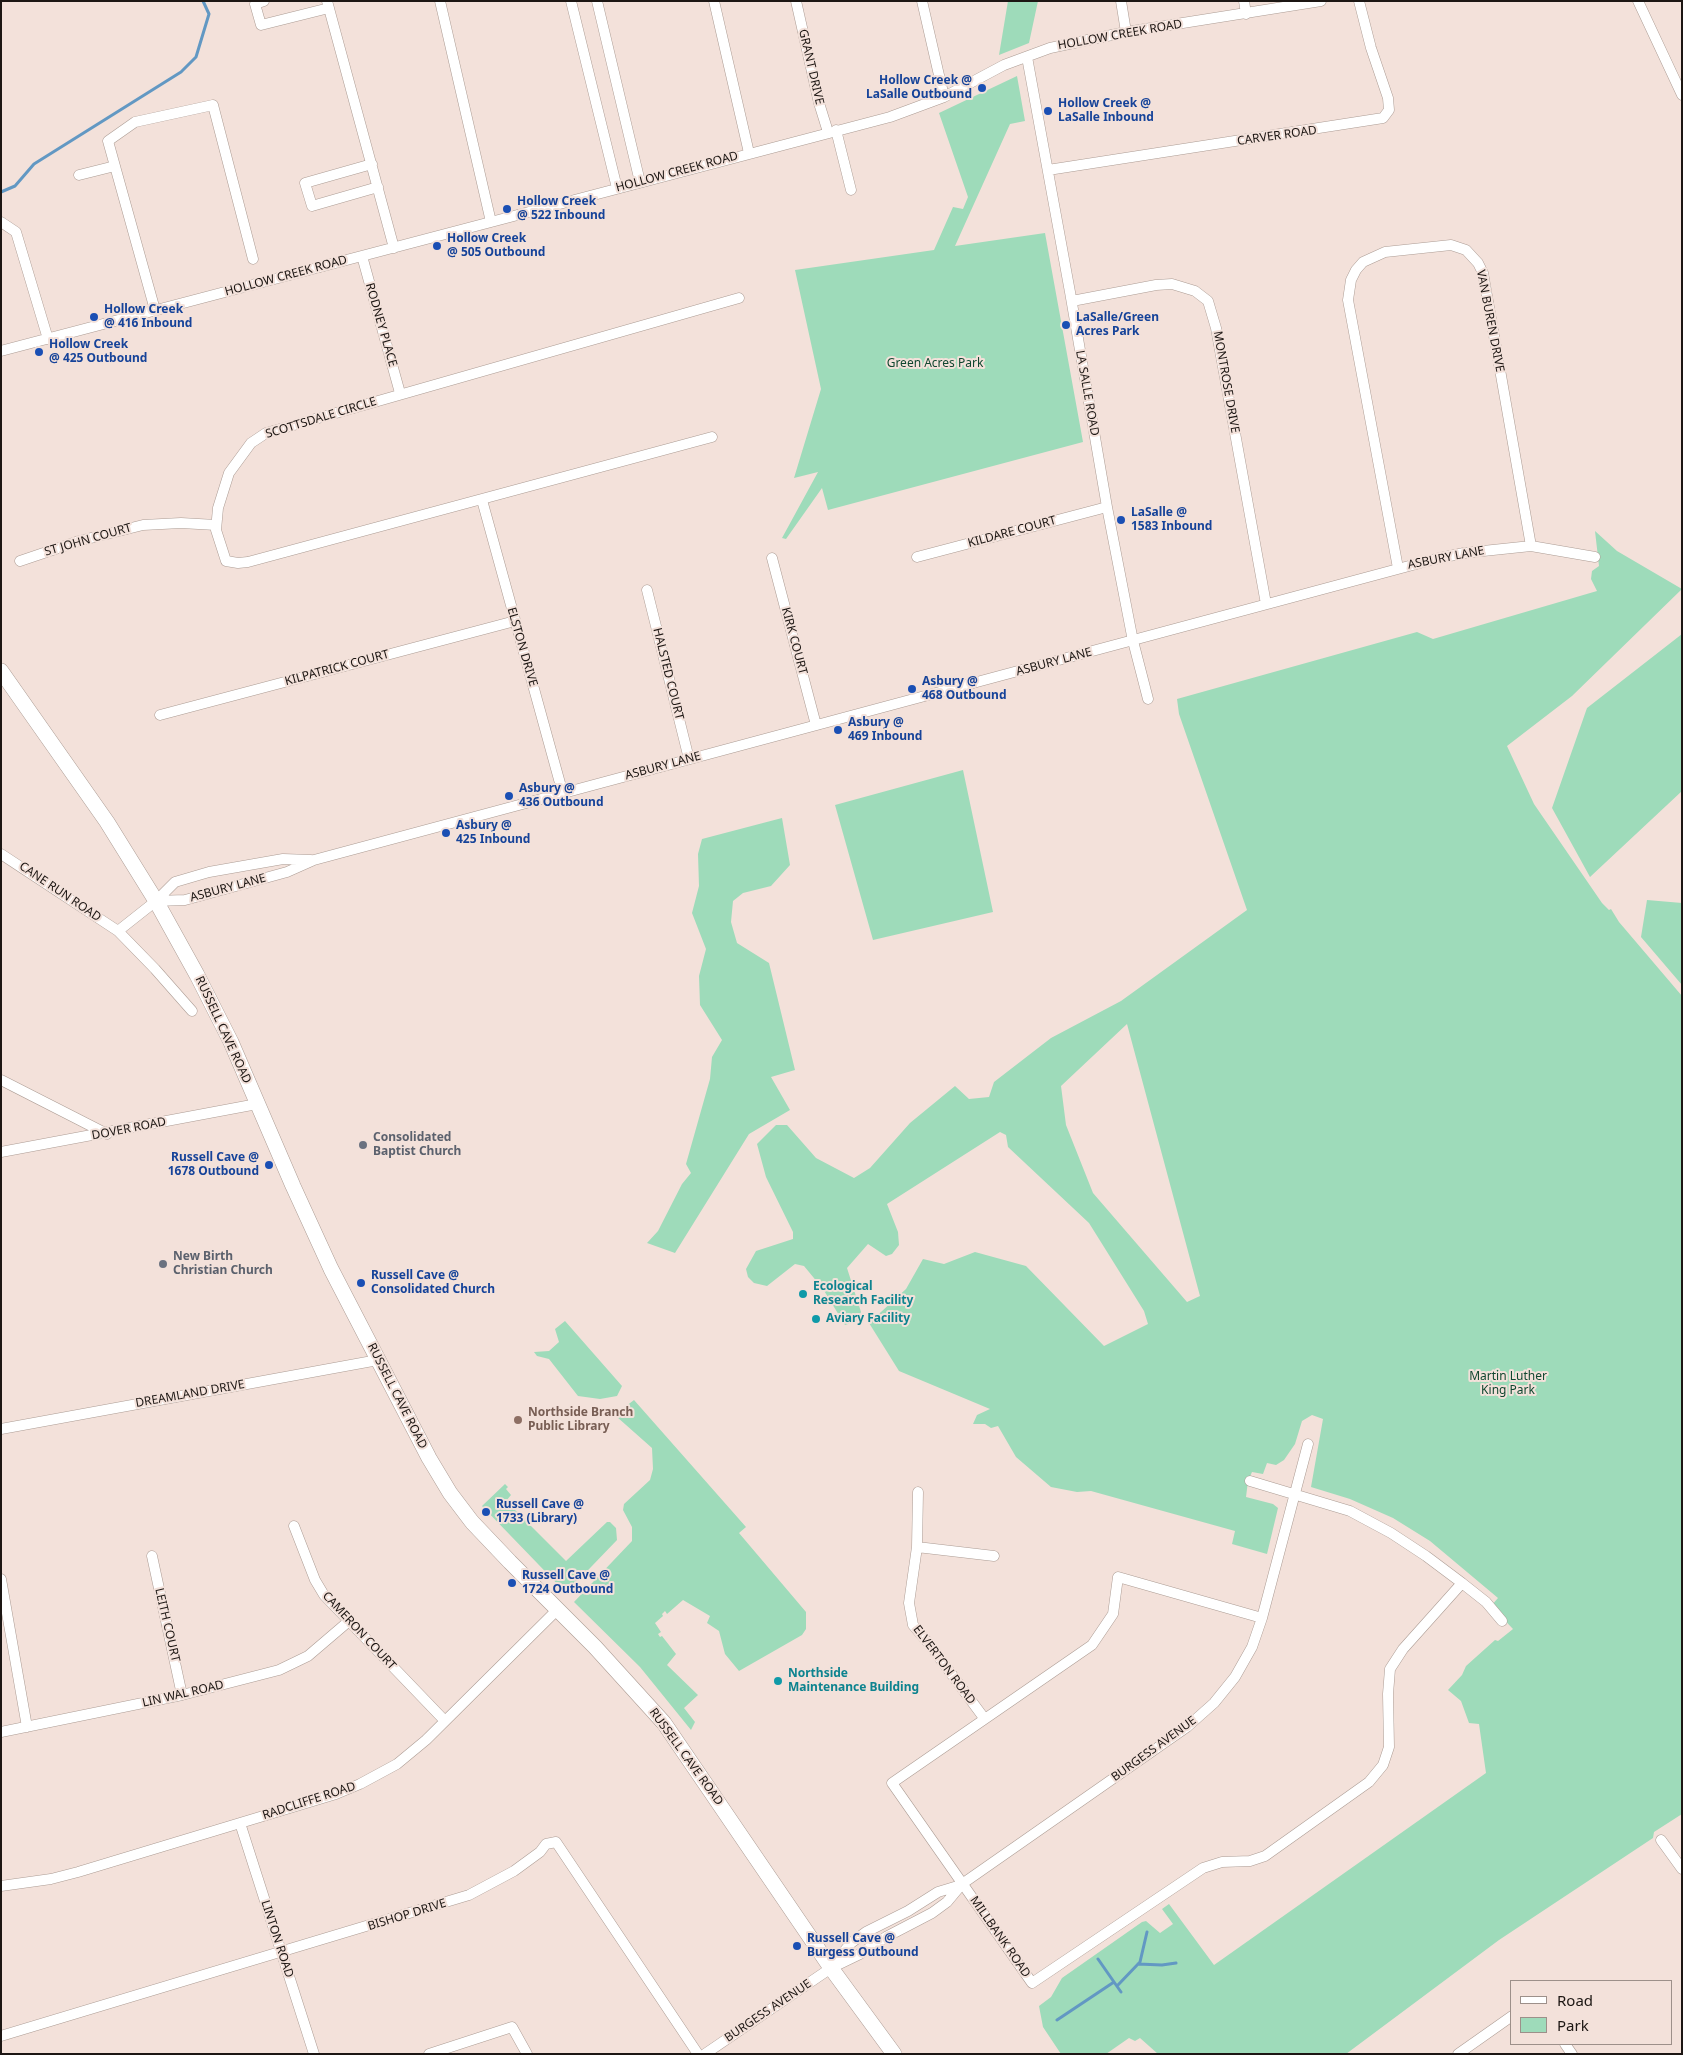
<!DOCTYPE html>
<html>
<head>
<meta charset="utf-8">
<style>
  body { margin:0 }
  #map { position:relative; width:1683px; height:2055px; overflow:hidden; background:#f3e1da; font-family:"Noto Sans",sans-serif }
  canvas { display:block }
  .frame { position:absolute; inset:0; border:2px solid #1c1613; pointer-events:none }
  .legend { position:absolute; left:1510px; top:1980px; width:162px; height:65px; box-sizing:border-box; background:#f3e1da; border:1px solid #9d908a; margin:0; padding:6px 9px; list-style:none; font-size:15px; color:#1c1613 }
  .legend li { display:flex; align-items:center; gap:10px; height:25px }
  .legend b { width:25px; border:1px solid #9d908a }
</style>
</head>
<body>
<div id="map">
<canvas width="1683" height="2055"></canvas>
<div class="frame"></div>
<ul class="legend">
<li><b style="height:6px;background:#fff"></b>Road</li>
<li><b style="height:14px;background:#9edbba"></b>Park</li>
</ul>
</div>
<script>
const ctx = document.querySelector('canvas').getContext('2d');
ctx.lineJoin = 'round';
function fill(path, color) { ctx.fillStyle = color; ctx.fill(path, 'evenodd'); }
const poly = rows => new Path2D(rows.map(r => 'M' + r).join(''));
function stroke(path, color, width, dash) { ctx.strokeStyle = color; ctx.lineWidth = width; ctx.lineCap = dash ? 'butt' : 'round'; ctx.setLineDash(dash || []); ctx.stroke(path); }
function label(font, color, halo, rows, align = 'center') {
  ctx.font = font + ' "Noto Sans",sans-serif'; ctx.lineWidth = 4; ctx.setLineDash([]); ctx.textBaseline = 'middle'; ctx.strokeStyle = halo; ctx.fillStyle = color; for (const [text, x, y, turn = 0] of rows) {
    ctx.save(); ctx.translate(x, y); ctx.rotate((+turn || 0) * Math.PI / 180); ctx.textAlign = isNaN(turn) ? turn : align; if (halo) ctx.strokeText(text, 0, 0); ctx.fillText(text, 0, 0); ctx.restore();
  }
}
const green = poly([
  [1008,1,1038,1,1029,43,999,55],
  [1017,76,1025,121,1010,124,955,246,1045,233,1083,442,828,510,822,488,786,539,782,538,818,472,794,478,821,389,795,270,934,250,953,207,963,209,968,197,939,113],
  [1595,531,1617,551,1682,589,1572,696,1507,746,1534,804,1602,903,1609,910,1611,909,1619,922,1682,996,1682,1814,1654,1832,1653,1838,1499,1940,1346,2054,1158,2054,1140,2038,1135,2041,1129,2038,1106,2054,1061,2054,1043,2027,1039,2006,1051,1997,1062,1978,1142,1922,1146,1921,1160,1933,1173,1924,1162,1909,1169,1904,1214,1965,1486,1773,1479,1724,1469,1723,1461,1701,1448,1690,1462,1675,1466,1666,1495,1640,1498,1641,1513,1629,1491,1606,1498,1598,1430,1541,1393,1518,1350,1499,1311,1487,1323,1419,1312,1415,1302,1421,1295,1444,1284,1460,1276,1465,1267,1463,1263,1474,1252,1472,1248,1481,1246,1497,1273,1504,1278,1508,1267,1554,1232,1544,1235,1531,1091,1491,1077,1492,1051,1487,1016,1457,998,1426,991,1428,985,1424,973,1424,977,1415,990,1409,899,1371,869,1323,906,1289,923,1259,944,1264,975,1252,1026,1266,1104,1346,1148,1324,1144,1311,1089,1223,1008,1147,1006,1135,1000,1132,887,1204,898,1232,899,1245,892,1254,886,1256,868,1244,847,1268,861,1312,857,1321,845,1325,823,1289,804,1266,795,1264,767,1286,754,1283,748,1277,746,1269,756,1251,793,1239,793,1232,766,1177,757,1144,776,1125,787,1125,816,1158,854,1178,870,1168,910,1123,955,1086,969,1099,989,1097,994,1082,1051,1038,1121,1001,1247,910,1179,714,1177,699,1417,632,1433,639,1597,591,1591,579,1592,571,1599,566],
  [1127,1024,1200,1296,1187,1302,1093,1193,1066,1125,1061,1086],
  [1682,634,1682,791,1590,877,1552,808,1587,708],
  [963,770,993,912,873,940,835,805],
  [782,818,790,865,771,886,743,893,733,901,731,922,737,943,769,963,795,1070,771,1077,790,1110,749,1134,675,1253,647,1243,658,1231,682,1184,691,1173,686,1164,710,1079,712,1057,722,1040,700,1005,699,976,706,949,692,913,699,886,698,854,702,839],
  [1647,900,1682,903,1682,985,1641,937],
  [565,1321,622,1386,617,1396,600,1399,578,1396,549,1359,537,1356,534,1352,549,1351,559,1342,555,1329],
  [634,1400,746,1527,739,1533,806,1612,806,1629,802,1635,739,1671,725,1654,719,1631,707,1623,710,1616,683,1600,667,1614,665,1611,662,1614,663,1616,655,1623,661,1632,658,1634,660,1637,662,1636,676,1654,667,1665,698,1695,684,1708,695,1722,691,1730,640,1667,574,1602,632,1541,632,1527,623,1510,624,1504,650,1480,653,1469,652,1448,617,1417,617,1413],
  [505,1484,508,1487,506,1489,511,1495,506,1501,566,1561,607,1522,610,1522,616,1528,617,1540,566,1593,482,1506]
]);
const stream = poly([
  [1,192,15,186,34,164,181,72,196,57,209,14,203,1],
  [1098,1959,1114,1982],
  [1138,1964,1162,1965,1176,1963],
  [1117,1986,1140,1962,1147,1932],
  [1057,2020,1114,1982,1121,1992]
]);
const street = poly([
  [264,1,255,4,261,25,329,8],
  [327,1,394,248],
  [440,1,491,222],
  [571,1,617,188],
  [597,1,640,182],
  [714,1,749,153],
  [796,1,819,103,828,132],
  [922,1,944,97],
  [1121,1,1126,32],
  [1244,1,1246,14],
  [1638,1,1682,95],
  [1027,57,1070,292,1107,507,1133,641,1148,699],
  [836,130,851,190],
  [372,164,305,183,312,206,378,187],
  [1048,170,1383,118,1389,110,1388,98,1371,48,1359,1],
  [79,175,115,166],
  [1,222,16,232,48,339],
  [362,256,400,393],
  [1072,301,1156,285,1172,284,1195,291,1208,301,1216,328,1266,604],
  [155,310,108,141,135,122,213,105,253,259],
  [1,351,890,117,944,97,1004,65,1050,48,1126,32,1321,1],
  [712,437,248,562,238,563,226,561,216,530,218,508,229,473,251,443,266,433,739,298],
  [482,500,563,794],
  [917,557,1107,507],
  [772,558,816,725],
  [20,561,79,541,143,525,181,523,216,525],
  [1398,568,1348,300,1351,280,1356,270,1363,262,1385,252,1451,245,1466,250,1478,263,1483,273,1531,546],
  [647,590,689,759],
  [160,715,515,621],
  [1,854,118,931,155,969,192,1011],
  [156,901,185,900,287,872,314,860,1435,559,1464,553,1531,546,1595,557],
  [118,931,156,901,175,882,209,872,283,859,311,860],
  [1,1080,107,1134],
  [1,1152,257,1104],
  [1,1429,378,1360],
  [1250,1481,1350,1511,1391,1533,1426,1556,1462,1583,1486,1602,1502,1621],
  [918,1492,917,1547,909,1603,913,1625,930,1645,984,1718],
  [294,1526,315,1580,324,1595,445,1721],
  [917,1547,994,1556],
  [152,1556,182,1695],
  [1,1579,27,1727],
  [1262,1618,1118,1577,1113,1614,1092,1645,892,1783,1032,1983,1203,1868,1222,1862,1250,1861,1265,1856,1369,1782,1383,1765,1389,1747,1388,1694,1390,1669,1403,1649,1462,1583],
  [1,1732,182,1695,279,1670,308,1656,349,1621],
  [240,1823,314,2054],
  [1661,1840,1682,1869],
  [1,1886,51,1879,78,1872,336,1794,360,1784,397,1764,426,1740,558,1609],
  [832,1966,851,1943,866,1932,908,1911,938,1892,961,1885],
  [1,2036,469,1895,514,1871,540,1852,546,1844,556,1842,698,2054],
  [1565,2044,1572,2054],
  [429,2054,512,2027,527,2054],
  [705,2054,831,1968,860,1954,886,1937,932,1913,947,1902,962,1884,1187,1727,1214,1703,1235,1677,1252,1647,1262,1618,1308,1444],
  [1458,2054,1512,2016]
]);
const secondary = poly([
  [1,671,107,822,156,901,197,975,231,1042,293,1186,331,1269,429,1458,450,1493,472,1522,510,1562,595,1647,664,1723,831,1968,894,2054]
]);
const markers = [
  [982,88,5,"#1a4fb4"],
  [1048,111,5,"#1a4fb4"],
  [507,209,5,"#1a4fb4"],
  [437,246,5,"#1a4fb4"],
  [94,317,5,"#1a4fb4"],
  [1066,325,5,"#1a4fb4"],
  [39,352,5,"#1a4fb4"],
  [1121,520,5,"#1a4fb4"],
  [912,689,5,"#1a4fb4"],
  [838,730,5,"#1a4fb4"],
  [509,796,5,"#1a4fb4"],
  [446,833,5,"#1a4fb4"],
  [363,1145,5,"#6b7280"],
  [269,1165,5,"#1a4fb4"],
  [163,1264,5,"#6b7280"],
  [361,1283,5,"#1a4fb4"],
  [803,1294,5,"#0f9aa8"],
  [816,1319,5,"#0f9aa8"],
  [518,1420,5,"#8d6e63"],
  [486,1512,5,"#1a4fb4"],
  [512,1583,5,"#1a4fb4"],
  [778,1681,5,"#0f9aa8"],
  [797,1946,5,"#1a4fb4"]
];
const streetNames = [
  ["HOLLOW CREEK ROAD",1120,35,-10],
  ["GRANT DRIVE",811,67,77],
  ["CARVER ROAD",1277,136,-8],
  ["HOLLOW CREEK ROAD",677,172,-15],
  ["HOLLOW CREEK ROAD",286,276,-15],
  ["VAN BUREN DRIVE",1490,321,79],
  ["RODNEY PLACE",381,325,74],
  ["MONTROSE DRIVE",1226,382,80],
  ["LA SALLE ROAD",1087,393,80],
  ["SCOTTSDALE CIRCLE",321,418,-17],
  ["KILDARE COURT",1012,532,-15],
  ["ST JOHN COURT",88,540,-16],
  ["ASBURY LANE",1446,558,-11],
  ["KIRK COURT",794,641,75],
  ["ELSTON DRIVE",522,647,74],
  ["ASBURY LANE",1054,662,-15],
  ["KILPATRICK COURT",337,668,-15],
  ["HALSTED COURT",668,674,76],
  ["ASBURY LANE",663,766,-15],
  ["ASBURY LANE",228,888,-15],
  ["CANE RUN ROAD",60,892,34],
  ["RUSSELL CAVE ROAD",223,1030,65],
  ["DOVER ROAD",129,1129,-11],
  ["DREAMLAND DRIVE",190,1394,-10],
  ["RUSSELL CAVE ROAD",397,1396,63],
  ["LEITH COURT",167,1625,77],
  ["CAMERON COURT",359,1631,47],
  ["ELVERTON ROAD",944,1665,53],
  ["LIN WAL ROAD",183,1694,-13],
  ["BURGESS AVENUE",1154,1749,-36],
  ["RUSSELL CAVE ROAD",686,1757,54],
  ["RADCLIFFE ROAD",309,1801,-18],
  ["BISHOP DRIVE",407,1915,-17],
  ["MILLBANK ROAD",1000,1937,55],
  ["LINTON ROAD",277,1939,72],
  ["BURGESS AVENUE",768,2011,-34]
];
const transitNames = [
  ["Hollow Creek @",972,81,"right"],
  ["LaSalle Outbound",972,95,"right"],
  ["Hollow Creek @",1058,104],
  ["LaSalle Inbound",1058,118],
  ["Hollow Creek",517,202],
  ["@ 522 Inbound",517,216],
  ["Hollow Creek",447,239],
  ["@ 505 Outbound",447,253],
  ["Hollow Creek",104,310],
  ["@ 416 Inbound",104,324],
  ["LaSalle/Green",1076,318],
  ["Acres Park",1076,332],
  ["Hollow Creek",49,345],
  ["@ 425 Outbound",49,359],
  ["LaSalle @",1131,513],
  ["1583 Inbound",1131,527],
  ["Asbury @",922,682],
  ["468 Outbound",922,696],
  ["Asbury @",848,723],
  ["469 Inbound",848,737],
  ["Asbury @",519,789],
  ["436 Outbound",519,803],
  ["Asbury @",456,826],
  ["425 Inbound",456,840],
  ["Russell Cave @",259,1158,"right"],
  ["1678 Outbound",259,1172,"right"],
  ["Russell Cave @",371,1276],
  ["Consolidated Church",371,1290],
  ["Russell Cave @",496,1505],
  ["1733 (Library)",496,1519],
  ["Russell Cave @",522,1576],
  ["1724 Outbound",522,1590],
  ["Russell Cave @",807,1939],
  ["Burgess Outbound",807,1953]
];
const parkNames = [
  ["Green Acres Park",935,364],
  ["Martin Luther",1508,1377],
  ["King Park",1508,1391]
];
const worshipNames = [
  ["Consolidated",373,1138],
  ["Baptist Church",373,1152],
  ["New Birth",173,1257],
  ["Christian Church",173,1271]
];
const cultureNames = [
  ["Ecological",813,1287],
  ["Research Facility",813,1301],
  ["Aviary Facility",826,1319],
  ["Northside",788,1674],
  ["Maintenance Building",788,1688]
];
const educationNames = [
  ["Northside Branch",528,1413],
  ["Public Library",528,1427]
];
fill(green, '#9edbba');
stroke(stream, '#6298c3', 3);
stroke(street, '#ac9c94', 11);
stroke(secondary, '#ac9c94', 16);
stroke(street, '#fff', 10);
stroke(secondary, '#fff', 15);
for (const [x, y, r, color] of markers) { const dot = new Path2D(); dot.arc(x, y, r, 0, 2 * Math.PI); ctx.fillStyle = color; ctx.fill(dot); stroke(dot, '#f3e1da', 2); }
label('12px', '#1c1613', '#f3e1da', streetNames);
label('bold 12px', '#164399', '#f3e1da', transitNames, 'left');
label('12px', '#0f462f', '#f3e1da', parkNames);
label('bold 12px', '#5b616d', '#f3e1da', worshipNames, 'left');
label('bold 12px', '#0d838f', '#f3e1da', cultureNames, 'left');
label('bold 12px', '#785e54', '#f3e1da', educationNames, 'left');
</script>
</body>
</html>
